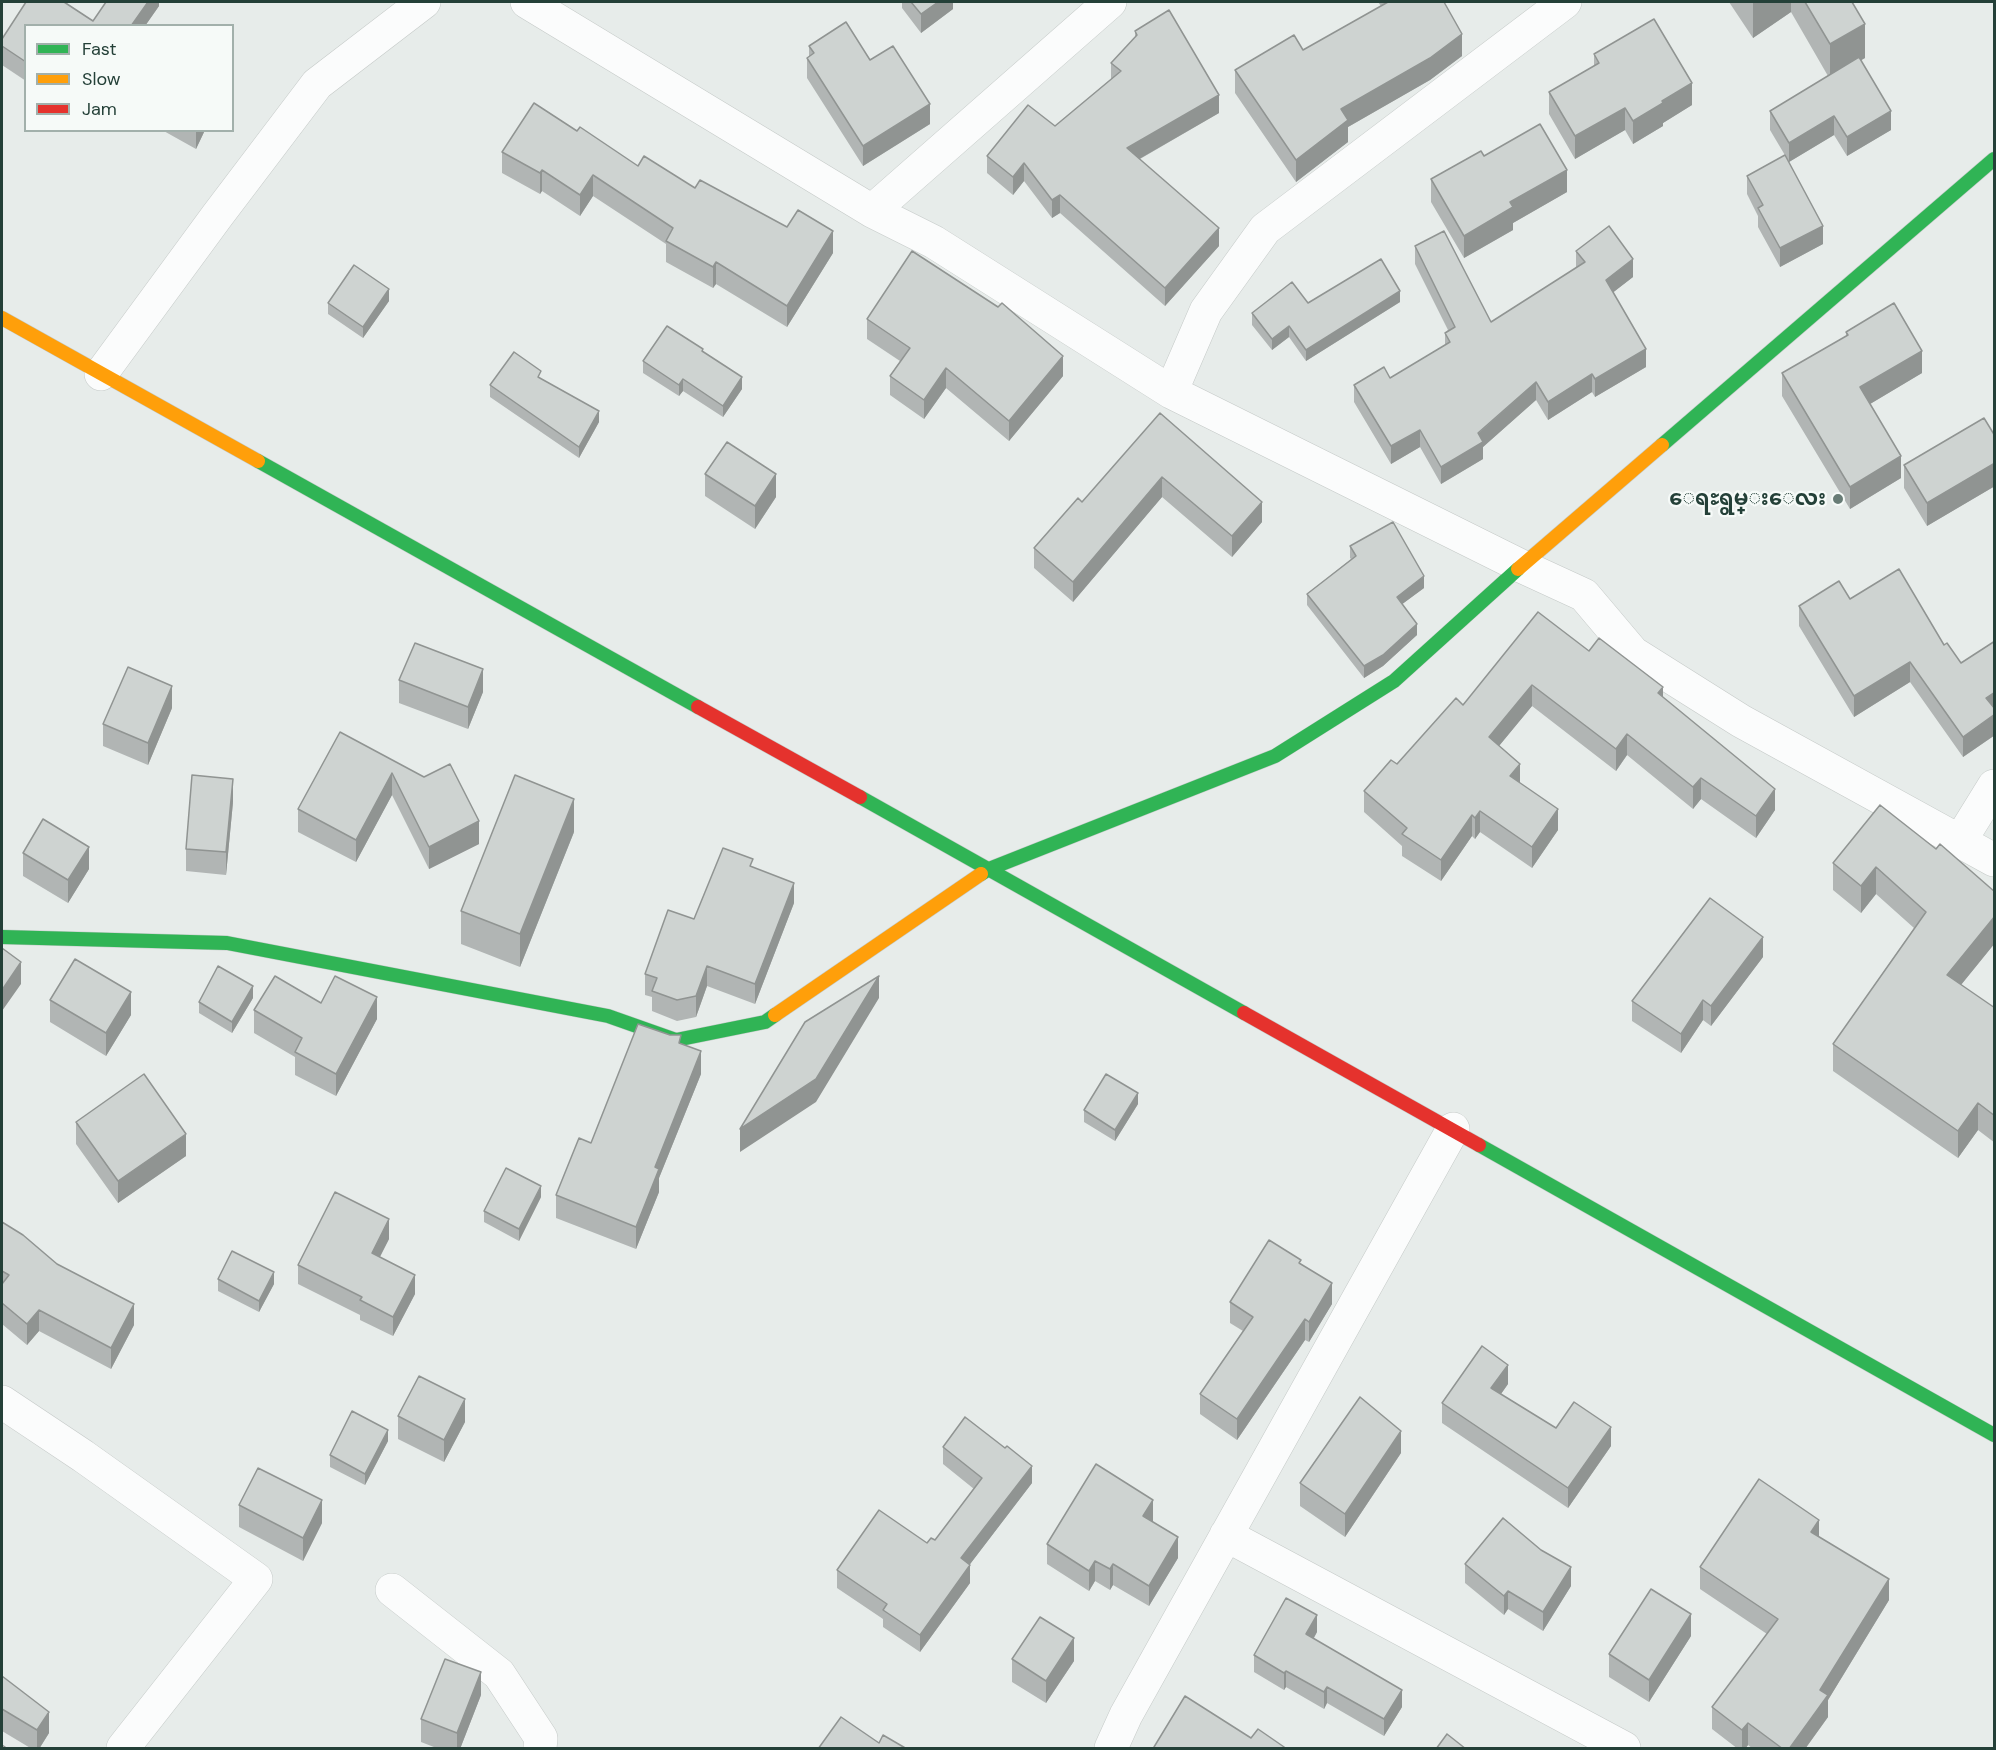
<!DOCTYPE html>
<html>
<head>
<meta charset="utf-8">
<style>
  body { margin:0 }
  #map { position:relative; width:1996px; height:1750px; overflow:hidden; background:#e7ecea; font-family:"DM Sans",sans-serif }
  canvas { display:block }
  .frame { position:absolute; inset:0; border:3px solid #244038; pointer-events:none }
  .legend { position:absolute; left:24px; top:24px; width:210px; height:108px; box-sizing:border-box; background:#f6faf8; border:2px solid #a2b0ab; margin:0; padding:8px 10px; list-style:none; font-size:18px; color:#244038 }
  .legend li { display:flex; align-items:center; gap:12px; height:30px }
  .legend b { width:30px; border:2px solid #a2b0ab }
</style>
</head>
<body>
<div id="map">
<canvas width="1996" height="1750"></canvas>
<div class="frame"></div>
<ul class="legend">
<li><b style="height:8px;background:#30b455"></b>Fast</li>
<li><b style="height:8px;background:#ff9f0a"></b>Slow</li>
<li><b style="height:8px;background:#e5322d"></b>Jam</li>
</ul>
</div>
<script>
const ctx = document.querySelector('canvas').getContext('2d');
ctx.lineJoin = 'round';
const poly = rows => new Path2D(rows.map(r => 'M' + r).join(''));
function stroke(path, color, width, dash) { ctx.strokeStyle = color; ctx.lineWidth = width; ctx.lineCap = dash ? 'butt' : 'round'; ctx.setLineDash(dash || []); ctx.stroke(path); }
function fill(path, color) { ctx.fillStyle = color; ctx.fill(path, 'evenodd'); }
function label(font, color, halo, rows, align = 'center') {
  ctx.font = font + ' "DM Sans","Noto Sans Myanmar",sans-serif'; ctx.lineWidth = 4.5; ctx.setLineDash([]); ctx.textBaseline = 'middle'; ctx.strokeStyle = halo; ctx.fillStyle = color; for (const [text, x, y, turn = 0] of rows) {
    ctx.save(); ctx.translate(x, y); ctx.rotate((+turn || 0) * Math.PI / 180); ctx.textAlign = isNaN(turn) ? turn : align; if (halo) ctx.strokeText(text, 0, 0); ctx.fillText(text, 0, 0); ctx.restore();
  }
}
const street = poly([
  [527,2,872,211,934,242,1171,392,1521,566,1584,595,1633,653,1741,721,1994,860],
  [872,211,1110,2],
  [101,374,217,216,317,84,424,2],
  [1171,392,1206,311,1265,229,1565,2],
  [1960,841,1994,786],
  [2,1402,83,1456,256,1579,123,1748],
  [1226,1535,1624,1748],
  [392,1590,499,1674,541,1738,540,1748],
  [1111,1748,1126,1715,1453,1129]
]);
const fast = poly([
  [1662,445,1994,159],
  [258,461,698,707],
  [860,797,1244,1013],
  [981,874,989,869,1275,756,1394,681,1518,569],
  [2,937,227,943,608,1016,676,1040,765,1022,775,1015],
  [1479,1145,1994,1435]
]);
const slow = poly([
  [2,318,258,461],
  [1518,569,1662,445],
  [775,1015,981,874]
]);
const jam = poly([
  [698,707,860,797],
  [1244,1013,1479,1145]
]);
const wall = poly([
  [26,2,64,2,93,21,106,2,159,2,159,6,145,26,26,26,26,81,2,65,2,39],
  [902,2,953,2,953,9,921,33,902,8],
  [1378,2,1444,2,1462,56,1430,80,1348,127,1348,142,1296,182,1235,93,1235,70,1303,50,1381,6],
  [1729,2,1852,2,1865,58,1861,60,1891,130,1847,156,1834,135,1789,162,1770,130,1770,111,1828,76,1791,12,1753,38],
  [1135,31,1219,113,1140,159,1219,246,1165,306,1060,213,1052,218,1024,181,1013,195,987,173,987,156,1055,126,1111,79,1111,63,1135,38],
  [809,46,870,60,930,124,863,166,807,78,807,58,809,57],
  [1594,54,1692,105,1663,123,1663,126,1633,144,1625,130,1575,159,1549,114,1549,92,1594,66],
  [162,130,205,130,196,149],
  [577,131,638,166,695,188,833,253,787,327,716,284,713,288,666,262,666,244,593,196,580,216,542,191,540,194,502,173,502,152],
  [1484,156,1567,192,1513,223,1513,230,1464,258,1431,202,1431,179],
  [1747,176,1823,244,1780,267,1758,227,1758,216,1747,194],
  [1415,246,1491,322,1576,268,1576,251,1633,277,1613,292,1646,367,1595,397,1592,392,1548,420,1536,400,1483,447,1483,459,1441,484,1420,447,1391,464,1354,402,1354,385,1390,378,1445,345,1445,333,1448,330,1415,264],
  [389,301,363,338,328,314,328,303],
  [1400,302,1306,361,1289,337,1272,350,1252,325,1252,313,1308,303],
  [867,319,1063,376,1009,441,946,388,924,419,890,395,890,376,900,361,867,339],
  [1846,332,1922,373,1870,404,1901,478,1850,509,1782,396,1782,373,1846,336],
  [703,351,742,389,723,417,683,391,679,396,643,373,643,361],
  [490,385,599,422,579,458,490,397],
  [1160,413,1262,522,1232,557,1162,497,1073,602,1034,568,1034,548,1082,502],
  [1995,436,1995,486,1927,526,1904,488,1904,465],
  [705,474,776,497,755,529,705,496],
  [1350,546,1424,588,1402,604,1417,635,1383,666,1364,678,1307,605,1307,594,1351,559,1350,558],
  [1850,599,1944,645,1961,663,1995,641,1995,735,1963,757,1910,682,1854,717,1799,626,1799,606],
  [1589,651,1663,697,1775,810,1756,838,1701,799,1693,809,1627,755,1616,771,1532,706,1499,746,1520,783,1558,830,1532,868,1480,832,1475,839,1472,836,1441,881,1402,856,1402,846,1364,812,1364,791,1397,764,1463,705],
  [399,680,483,692,468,729,399,703],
  [172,708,148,765,103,746,103,724],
  [340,732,479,844,429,869,392,795,356,862,298,832,298,809],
  [233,802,226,875,186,871,186,849],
  [574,832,520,967,461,944,461,911],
  [1936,849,1995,892,1995,943,1961,985,1995,1008,1995,1143,1978,1130,1958,1158,1833,1071,1833,1044,1914,928,1876,894,1861,913,1833,890,1833,863],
  [23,853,89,869,68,903,23,876],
  [753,867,794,903,755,1004,707,986,696,1017,677,1021,652,1011,652,997,645,995,645,974,694,919],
  [1763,957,1711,1026,1703,1020,1681,1053,1632,1021,1632,1001],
  [253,998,232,1033,199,1013,199,1002],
  [50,1000,131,1015,106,1056,50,1022],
  [321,1003,377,1019,336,1096,295,1075,295,1057,254,1033,254,1010],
  [681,1044,701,1074,659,1178,659,1192,636,1249,556,1218,556,1195,591,1143],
  [1138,1104,1115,1141,1084,1122,1084,1110],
  [76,1122,186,1156,118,1203,76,1144],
  [541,1197,519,1241,484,1222,484,1211],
  [2,1222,134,1325,111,1369,39,1331,27,1345,2,1324],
  [389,1239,380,1257,415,1294,393,1336,360,1320,360,1315,298,1284,298,1265],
  [1301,1264,1332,1304,1309,1342,1305,1340,1237,1440,1200,1414,1200,1394,1243,1331,1230,1323,1230,1302],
  [218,1279,274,1284,259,1312,218,1291],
  [1508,1384,1501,1394,1556,1428,1611,1446,1568,1508,1442,1423,1442,1403],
  [398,1416,465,1422,444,1462,398,1439],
  [388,1441,365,1485,330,1467,330,1455],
  [943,1447,1032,1483,970,1564,970,1583,920,1652,883,1627,883,1619,837,1588,837,1570,927,1543,935,1540,974,1489,943,1464],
  [1401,1453,1345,1537,1300,1506,1300,1483],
  [239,1505,322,1523,303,1561,239,1527],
  [1153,1521,1153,1522,1178,1558,1149,1606,1113,1585,1110,1590,1095,1581,1089,1591,1047,1564,1047,1544],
  [1819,1537,1889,1600,1828,1700,1828,1717,1805,1749,1753,1749,1748,1745,1745,1749,1738,1749,1712,1729,1712,1707,1767,1634,1700,1589,1700,1567],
  [1465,1564,1571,1586,1543,1631,1508,1609,1504,1615,1465,1583],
  [1317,1632,1314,1638,1402,1707,1384,1736,1327,1703,1324,1709,1286,1687,1284,1690,1254,1672,1254,1655],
  [1691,1636,1649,1702,1609,1677,1609,1654],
  [1012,1659,1074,1661,1046,1703,1012,1682],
  [2,1676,49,1733,39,1749,32,1749,2,1731],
  [481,1695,460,1749,439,1749,421,1742,421,1719]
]);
const shadedWall = poly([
  [148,2,159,2,159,6,145,26,131,26],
  [938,2,953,2,953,9,921,33,921,14],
  [1755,2,1791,2,1791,12,1753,38,1753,3],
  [1865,24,1865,58,1830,78,1830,44],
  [1462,34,1462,56,1430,80,1348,127,1348,142,1296,182,1296,160,1341,109],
  [1692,83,1692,105,1663,123,1663,126,1633,144,1633,121,1662,101],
  [1219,95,1219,113,1127,166,1127,148],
  [930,104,930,124,863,166,863,146],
  [1625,108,1625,130,1575,159,1575,136],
  [1891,111,1891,130,1847,156,1847,137],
  [1834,116,1834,135,1789,162,1789,143],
  [196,130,205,130,196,149],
  [1024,163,1024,181,1013,195,1013,177],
  [542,170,542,191,540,194,540,173],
  [1567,170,1567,192,1513,223,1513,230,1464,258,1464,236,1510,202],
  [593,175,593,196,580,216,580,195],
  [1060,195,1060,213,1052,218,1052,200],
  [1823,226,1823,244,1780,267,1780,248],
  [1219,228,1219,246,1165,306,1165,288],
  [833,231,833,253,787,327,787,306],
  [1633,259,1633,277,1606,298,1606,280],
  [716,262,716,284,713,288,713,267],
  [389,289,389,301,363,338,363,327],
  [1400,291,1400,302,1306,361,1306,350],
  [1289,326,1289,337,1272,350,1272,339],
  [1646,349,1646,367,1595,397,1595,379],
  [1922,351,1922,373,1860,410,1860,387],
  [1063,356,1063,376,1009,441,1009,421],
  [946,368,946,388,924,419,924,400],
  [1592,374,1592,392,1548,420,1548,402],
  [742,377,742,389,723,417,723,406],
  [683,379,683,391,679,396,679,385],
  [1536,382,1536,400,1483,447,1483,459,1441,484,1441,467],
  [599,411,599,422,579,458,579,447],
  [1420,430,1420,447,1391,464,1391,446],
  [1901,456,1901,478,1850,509,1850,487],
  [1995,463,1995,486,1927,526,1927,503],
  [776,474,776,497,755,529,755,506],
  [1162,477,1162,497,1073,602,1073,582],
  [1262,502,1262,522,1232,557,1232,536],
  [1424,576,1424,588,1397,608,1397,597],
  [1417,624,1417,635,1383,666,1364,678,1364,666],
  [1910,662,1910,682,1854,717,1854,696],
  [483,669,483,692,468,729,468,707],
  [1532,685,1532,706,1489,758,1489,737],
  [172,686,172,708,148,765,148,743],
  [1663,687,1663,708,1658,693],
  [1995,692,1995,713,1986,698],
  [1995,714,1995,735,1963,757,1963,737],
  [1627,734,1627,755,1616,771,1616,749],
  [1520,764,1520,785,1510,776],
  [392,773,392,795,356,862,356,840],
  [1701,778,1701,799,1693,809,1693,787],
  [233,779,233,802,226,875,226,852],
  [1775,789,1775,810,1756,838,1756,816],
  [574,799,574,832,520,967,520,934],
  [1558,809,1558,830,1532,868,1532,847],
  [1480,811,1480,832,1475,839,1475,818],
  [1472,815,1472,836,1441,881,1441,860],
  [479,821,479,844,429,869,429,847],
  [89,847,89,869,68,903,68,880],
  [1876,867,1876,894,1861,913,1861,886],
  [794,883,794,903,755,1004,755,984],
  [1995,916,1995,943,1947,1002,1947,975],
  [1763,937,1763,957,1711,1026,1711,1006],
  [21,962,21,984,2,1011,2,990],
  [707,966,707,986,696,1017,696,996],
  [879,976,879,998,816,1102,740,1152,740,1129],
  [253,986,253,998,232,1033,232,1022],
  [131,992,131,1015,106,1056,106,1033],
  [377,997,377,1019,336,1096,336,1074],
  [1703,1000,1703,1020,1681,1053,1681,1034],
  [701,1051,701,1074,659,1178,659,1192,636,1249,636,1227,655,1167],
  [1138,1093,1138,1104,1115,1141,1115,1130],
  [1978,1103,1978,1130,1958,1158,1958,1131],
  [186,1134,186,1156,118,1203,118,1181],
  [541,1186,541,1197,519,1241,519,1229],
  [389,1219,389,1239,372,1272,372,1253],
  [274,1272,274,1284,259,1312,259,1301],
  [415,1275,415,1294,393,1336,393,1317],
  [1332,1283,1332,1304,1309,1342,1309,1322],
  [134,1304,134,1325,111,1369,111,1348],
  [39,1310,39,1331,27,1345,27,1324],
  [1305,1319,1305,1340,1237,1440,1237,1419],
  [1508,1365,1508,1384,1491,1408,1491,1388],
  [465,1399,465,1422,444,1462,444,1440],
  [1611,1427,1611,1446,1568,1508,1568,1488],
  [388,1430,388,1441,365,1485,365,1474],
  [1401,1431,1401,1453,1345,1537,1345,1514],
  [1032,1466,1032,1483,961,1576,961,1558],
  [322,1500,322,1523,303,1561,303,1538],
  [1153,1500,1153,1521,1143,1536,1143,1516],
  [1819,1520,1819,1541,1811,1532],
  [1178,1537,1178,1558,1149,1606,1149,1586],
  [1095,1561,1095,1581,1089,1591,1089,1571],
  [1113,1564,1113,1585,1110,1590,1110,1569],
  [970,1565,970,1583,920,1652,920,1635],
  [1571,1567,1571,1586,1543,1631,1543,1612],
  [1889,1579,1889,1600,1828,1700,1828,1717,1805,1749,1789,1749,1820,1690],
  [1508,1591,1508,1609,1504,1615,1504,1596],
  [1691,1614,1691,1636,1649,1702,1649,1680],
  [1317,1615,1317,1632,1306,1651,1306,1634],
  [1074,1638,1074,1661,1046,1703,1046,1681],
  [1286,1671,1286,1687,1284,1690,1284,1673],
  [481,1672,481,1695,460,1749,457,1749,457,1733],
  [1327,1687,1327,1703,1324,1709,1324,1692],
  [1402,1690,1402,1707,1384,1736,1384,1719],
  [49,1712,49,1733,39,1749,37,1749,37,1730],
  [1748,1723,1748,1745,1745,1749,1742,1749,1742,1730]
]);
const building = poly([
  [26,2,64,2,93,21,106,2,148,2,131,26,26,26,26,62,2,46,2,39,26,2],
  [911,2,938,2,921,14,911,2],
  [1388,2,1444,2,1462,34,1430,58,1341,109,1348,120,1296,160,1235,70,1294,35,1303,50,1388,2],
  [1805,2,1852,2,1865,24,1830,44,1805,2],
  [1169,10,1219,95,1127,148,1219,228,1165,288,1060,195,1052,200,1024,163,1013,177,987,156,1028,105,1055,126,1121,71,1111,63,1137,35,1135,31,1169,10],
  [1654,19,1692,83,1662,101,1663,103,1633,121,1625,108,1575,136,1549,92,1599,63,1594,54,1654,19],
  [846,22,870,60,893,46,930,104,863,146,807,58,814,53,809,46,846,22],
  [1859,57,1891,111,1847,137,1834,116,1789,143,1770,111,1859,57],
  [534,103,577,131,580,127,638,166,644,156,695,188,700,180,787,227,798,210,833,231,787,306,716,262,713,267,666,241,673,228,593,175,580,195,542,170,540,173,502,152,534,103],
  [1540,124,1567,170,1510,202,1513,207,1464,236,1431,179,1481,151,1484,156,1540,124],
  [1785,155,1823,226,1780,248,1758,208,1763,205,1747,176,1785,155],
  [1609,226,1633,259,1606,280,1646,349,1595,379,1592,374,1548,402,1536,382,1478,433,1483,442,1441,467,1420,430,1391,446,1354,385,1384,367,1390,378,1450,342,1445,333,1455,327,1415,246,1444,231,1491,322,1585,262,1576,251,1609,226],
  [912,251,998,307,1002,303,1063,356,1009,421,946,368,924,400,890,376,910,348,867,319,912,251],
  [1381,259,1400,291,1306,350,1289,326,1272,339,1252,313,1292,282,1308,303,1381,259],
  [354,265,389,289,363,327,328,303,354,265],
  [1894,303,1922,351,1860,387,1901,456,1850,487,1782,373,1848,335,1846,332,1894,303],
  [667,326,703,349,702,351,742,377,723,406,683,379,679,385,643,361,667,326],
  [514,352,541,371,538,377,599,411,579,447,490,385,514,352],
  [1160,413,1262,502,1232,536,1162,477,1073,582,1034,548,1078,498,1082,502,1160,413],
  [1984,418,1995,436,1995,463,1927,503,1904,465,1984,418],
  [727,442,776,474,755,506,705,474,727,442],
  [1393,522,1424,576,1397,597,1417,624,1383,655,1364,666,1307,594,1356,556,1350,546,1393,522],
  [1899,569,1944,645,1947,643,1961,663,1995,641,1995,692,1986,698,1995,709,1995,714,1963,737,1910,662,1854,696,1799,606,1839,581,1850,599,1899,569],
  [1538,612,1589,651,1599,638,1663,687,1658,693,1775,789,1756,816,1701,778,1693,787,1627,734,1616,749,1532,685,1489,737,1520,764,1510,776,1558,809,1532,847,1480,811,1475,818,1472,815,1441,860,1402,834,1407,828,1364,791,1391,760,1397,764,1456,698,1463,705,1538,612],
  [415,643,483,669,468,707,399,680,415,643],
  [128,667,172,686,148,743,103,724,128,667],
  [340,732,424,777,450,764,479,821,429,847,392,773,356,840,298,809,340,732],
  [192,775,233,779,226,852,186,849,192,775],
  [515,775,574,799,520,934,461,911,515,775],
  [1880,805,1936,849,1940,844,1995,892,1995,916,1947,975,1995,1008,1995,1116,1978,1103,1958,1131,1833,1044,1926,912,1876,867,1861,886,1833,863,1880,805],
  [43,819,89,847,68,880,23,853,43,819],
  [723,848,753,859,750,866,794,883,755,984,707,966,696,996,677,1000,652,991,657,978,645,974,668,910,694,919,723,848],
  [1710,898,1763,937,1711,1006,1703,1000,1681,1034,1632,1001,1710,898],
  [2,948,21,962,2,990,2,948],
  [75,959,131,992,106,1033,50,1000,75,959],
  [218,966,253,986,232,1022,199,1002,218,966],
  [275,976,321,1003,335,976,377,997,336,1074,295,1052,302,1038,254,1010,275,976],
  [879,976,816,1079,740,1129,805,1022,879,976],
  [638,1024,670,1035,681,1035,679,1043,701,1051,655,1167,659,1169,636,1227,556,1195,579,1138,591,1143,638,1024],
  [144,1074,186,1134,118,1181,76,1122,144,1074],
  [1106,1074,1138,1093,1115,1130,1084,1110,1106,1074],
  [506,1168,541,1186,519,1229,484,1211,506,1168],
  [335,1192,389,1219,372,1253,415,1275,393,1317,360,1300,362,1297,298,1265,335,1192],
  [2,1222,23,1235,57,1264,134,1304,111,1348,39,1310,27,1324,2,1303,2,1284,9,1275,2,1271,2,1222],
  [1269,1240,1301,1260,1299,1263,1332,1283,1309,1322,1305,1319,1237,1419,1200,1394,1253,1317,1230,1302,1269,1240],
  [232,1251,274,1272,259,1301,218,1279,232,1251],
  [1482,1346,1508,1365,1491,1388,1556,1428,1574,1402,1611,1427,1568,1488,1442,1403,1482,1346],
  [419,1376,465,1399,444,1440,398,1416,419,1376],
  [1360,1397,1401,1431,1345,1514,1300,1483,1360,1397],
  [352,1411,388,1430,365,1474,330,1455,352,1411],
  [965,1417,1005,1448,1007,1446,1032,1466,961,1558,970,1565,920,1635,883,1610,887,1604,837,1570,879,1510,927,1543,931,1538,935,1540,982,1478,943,1447,965,1417],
  [1096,1464,1153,1500,1143,1516,1178,1537,1149,1586,1113,1564,1110,1569,1095,1561,1089,1571,1047,1544,1096,1464],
  [258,1468,322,1500,303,1538,239,1505,258,1468],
  [1759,1479,1819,1520,1811,1532,1889,1579,1820,1690,1828,1695,1789,1749,1783,1749,1748,1723,1742,1730,1712,1707,1778,1619,1700,1567,1759,1479],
  [1503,1518,1541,1550,1571,1567,1543,1612,1508,1591,1504,1596,1465,1564,1503,1518],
  [1651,1589,1691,1614,1649,1680,1609,1654,1651,1589],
  [1286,1598,1317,1615,1306,1634,1402,1690,1384,1719,1327,1687,1324,1692,1286,1671,1284,1673,1254,1655,1286,1598],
  [1040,1617,1074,1638,1046,1681,1012,1659,1040,1617],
  [445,1659,481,1672,457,1733,421,1719,445,1659],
  [2,1676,49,1712,37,1730,2,1709,2,1676],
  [1185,1696,1251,1738,1258,1729,1287,1749,1156,1749,1154,1747,1185,1696],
  [841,1717,879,1743,883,1735,907,1749,818,1749,841,1717],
  [1447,1734,1466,1749,1436,1749,1447,1734],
  [2,1745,8,1749,2,1749,2,1745]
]);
const markers = [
  [1838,499,6,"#687c76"]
];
const poiNames = [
  ["ေရႊရွမ္းေလး",1826,499]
];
stroke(street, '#c4c9c7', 34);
stroke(fast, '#c2cac7', 15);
stroke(slow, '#c2cac7', 15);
stroke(jam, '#c2cac7', 15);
stroke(street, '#fbfcfc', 33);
stroke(fast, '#30b455', 14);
stroke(slow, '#ff9f0a', 14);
stroke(jam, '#e5322d', 14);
fill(wall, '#b1b5b4');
fill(shadedWall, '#909492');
fill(building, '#ced3d1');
stroke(building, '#909492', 1.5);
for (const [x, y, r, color] of markers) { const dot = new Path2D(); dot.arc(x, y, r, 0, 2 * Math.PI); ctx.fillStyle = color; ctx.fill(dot); stroke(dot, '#f6faf8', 2); }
label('bold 21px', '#244038', '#f6faf8', poiNames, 'right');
</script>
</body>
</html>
